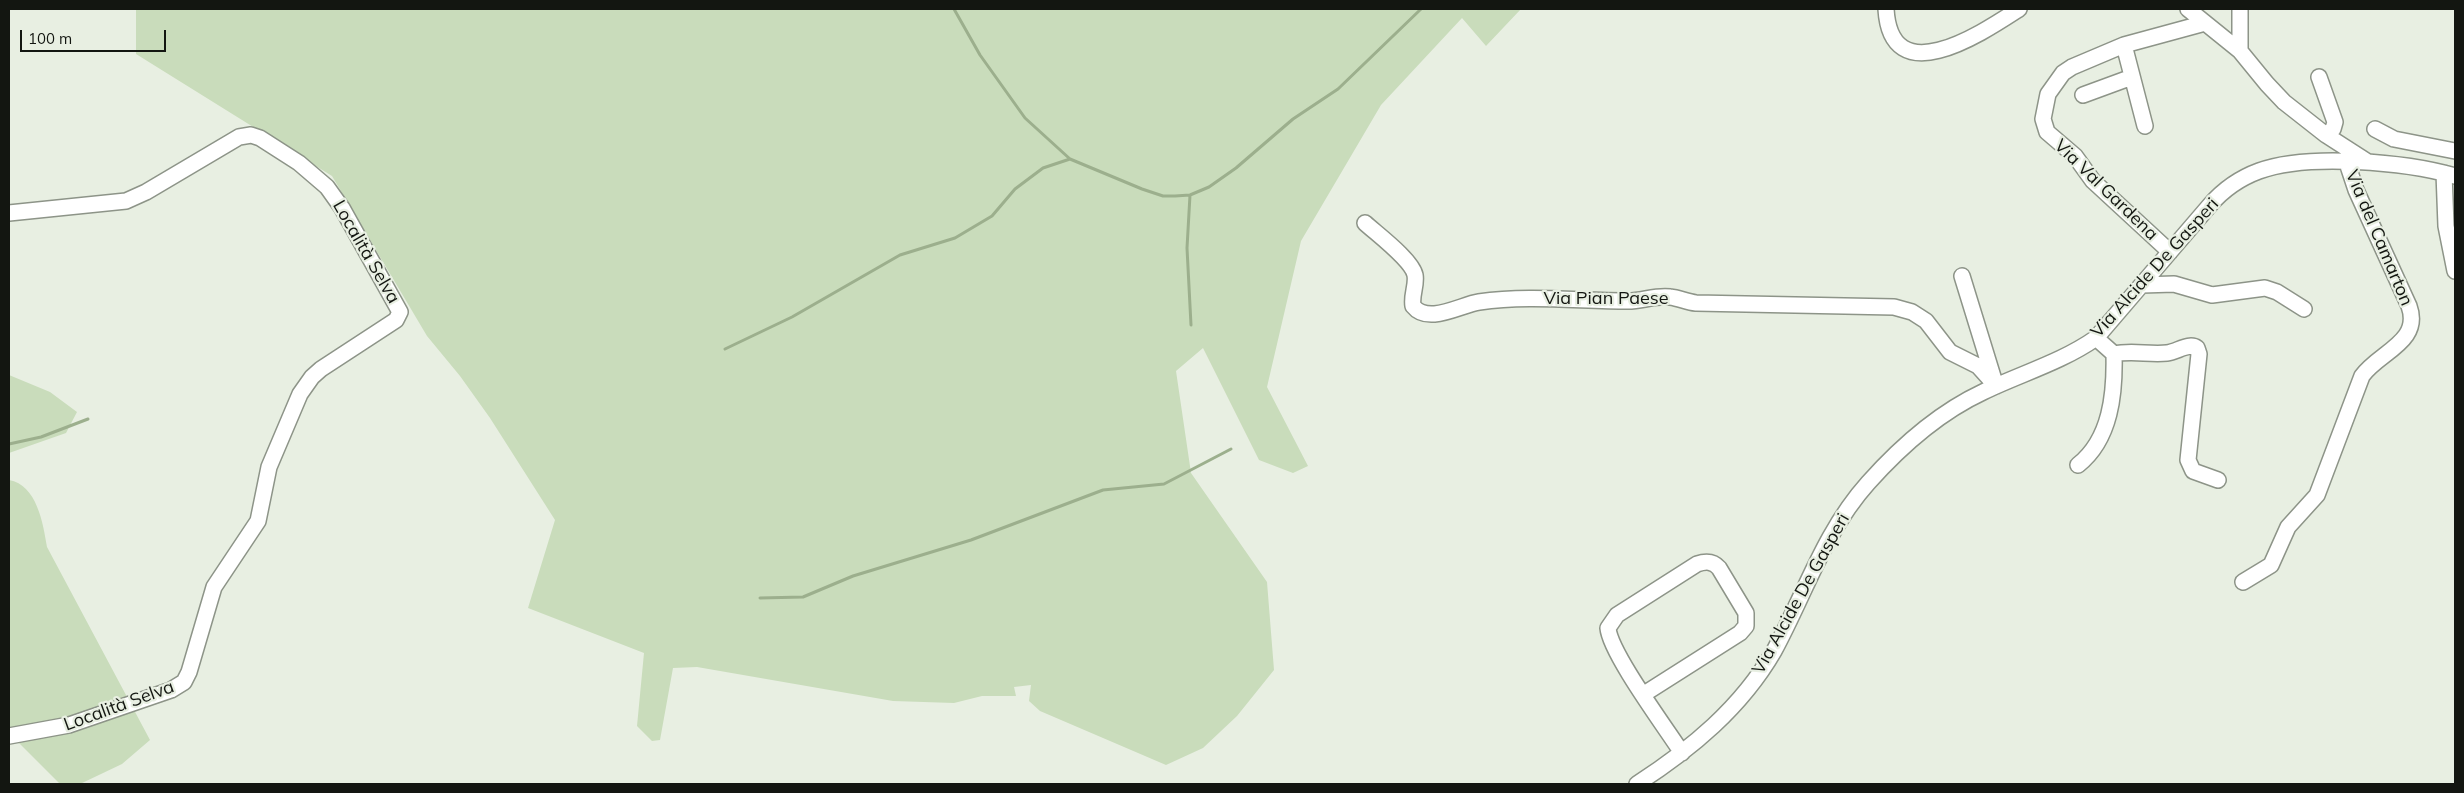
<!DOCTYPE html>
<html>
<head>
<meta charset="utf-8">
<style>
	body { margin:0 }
	#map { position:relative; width:2464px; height:793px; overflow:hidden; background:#e8efe2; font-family:Mulish,sans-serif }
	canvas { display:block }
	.frame { position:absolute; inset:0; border:10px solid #131611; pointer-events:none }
	.scale { position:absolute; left:20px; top:30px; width:146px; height:22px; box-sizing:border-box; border:2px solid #131611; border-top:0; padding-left:6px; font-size:15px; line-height:18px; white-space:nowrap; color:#131611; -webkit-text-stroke:4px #e8efe2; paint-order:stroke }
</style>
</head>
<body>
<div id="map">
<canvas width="2464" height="793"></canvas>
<div class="frame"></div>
<div class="scale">100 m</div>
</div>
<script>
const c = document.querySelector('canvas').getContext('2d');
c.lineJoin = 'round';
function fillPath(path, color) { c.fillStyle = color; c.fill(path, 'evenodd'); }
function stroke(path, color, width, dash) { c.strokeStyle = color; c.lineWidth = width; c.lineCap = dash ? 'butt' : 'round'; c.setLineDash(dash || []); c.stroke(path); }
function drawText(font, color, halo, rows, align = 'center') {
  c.font = font + ' Mulish,sans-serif'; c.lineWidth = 4.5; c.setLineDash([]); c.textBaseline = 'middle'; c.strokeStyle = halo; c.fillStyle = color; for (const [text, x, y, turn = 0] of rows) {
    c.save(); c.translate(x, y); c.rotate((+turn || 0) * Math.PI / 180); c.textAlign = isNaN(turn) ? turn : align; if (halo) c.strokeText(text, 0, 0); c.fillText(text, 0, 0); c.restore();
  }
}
fillPath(new Path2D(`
	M136,9H1521L1486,46L1462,18L1381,105L1301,241L1267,387L1308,466L1293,473L1259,460L1203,348L1176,371L1191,473L1267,582L1274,670L1237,716L1203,748L1166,765L1040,711L1029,701L1031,685L1014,687L1016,696H982L954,703L893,701L697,667L673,668L660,740L652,741L637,726L644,653L528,608L555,520L490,418L460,376L427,336L332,176L136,54Z
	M9,375L50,392L77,412L66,433L9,453Z
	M9,480C37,485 43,523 47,547L150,740L122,764L80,784H60L9,733Z`), '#c9dcbb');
stroke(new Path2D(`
	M954,9L980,55L1025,118L1070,159L1142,189L1163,196H1175L1190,195L1209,187L1236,168L1293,119L1338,89L1421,9
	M1190,195L1187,248L1191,325
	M725,349L792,317L900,255L955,238L992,216L1015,189L1043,168L1070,159
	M9,444L41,437L88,419
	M760,598L803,597L853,576L971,540L1103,490L1164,484L1231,449`), '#9caf8d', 3);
const minor = new Path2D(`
	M1886,9C1891,94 1982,33 2019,9
	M2188,9L2240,51L2267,84L2284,102L2326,135L2368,162
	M2124,45L2145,126
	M2240,51V9
	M2319,77L2335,122L2333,129L2326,135
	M2083,95L2132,77
	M2375,129L2394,139L2455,151
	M2444,173L2446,226L2455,271
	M9,213L126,201L146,192L239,137L251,135L260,138L299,163L327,187L342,208L400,312L396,320L321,369L312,377L300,394L269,467L258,521L214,587L189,672L184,682L171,690L69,725L9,736
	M1365,223C1377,234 1412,260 1415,275C1417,285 1411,295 1413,306C1428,325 1460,305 1479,302C1528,295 1578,301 1628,301C1642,301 1656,295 1670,297C1679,298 1687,302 1696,303L1894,307L1912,312L1926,321L1950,352L1978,366L1996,386
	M2170,252L2093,181L2075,156L2047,132L2043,119L2048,94L2063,73L2072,67L2124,45L2205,23
	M1962,276L1994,380
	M2142,285L2174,284L2212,295L2265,288L2277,292L2304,309
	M2114,354C2132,350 2149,355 2167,353C2177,352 2189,342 2197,348L2199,354L2188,460L2193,471L2218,480
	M2078,465C2111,439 2115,393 2114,354L2096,338
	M2243,582L2271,565L2288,527L2317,495L2362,376C2379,352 2422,342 2409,306L2356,190L2347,163
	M1644,694L1740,633L1746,626V613L1719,568C1713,561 1706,561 1697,564L1617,615L1608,628C1610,653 1666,728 1682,753
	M1637,784C1691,749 1741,708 1774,651C1805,594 1824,532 1868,483C1901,446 1938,413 1983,392C2020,374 2062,362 2096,338L2210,205C2223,190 2240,178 2259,171C2307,153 2406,162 2455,176`);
stroke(minor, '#8d9488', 18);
stroke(minor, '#fff', 15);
drawText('18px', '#131611', '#e8efe2', [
	["Via Val Gardena",2106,190,44],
	["Via del Camarton",2379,238,67],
	["Località Selva",366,252,60],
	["Via Alcide De Gasperi",2155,268,-48],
	["Via Pian Paese",1606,299],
	["Via Alcide De Gasperi",1801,594,-61],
	["Località Selva",119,706,-20]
]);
</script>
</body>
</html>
